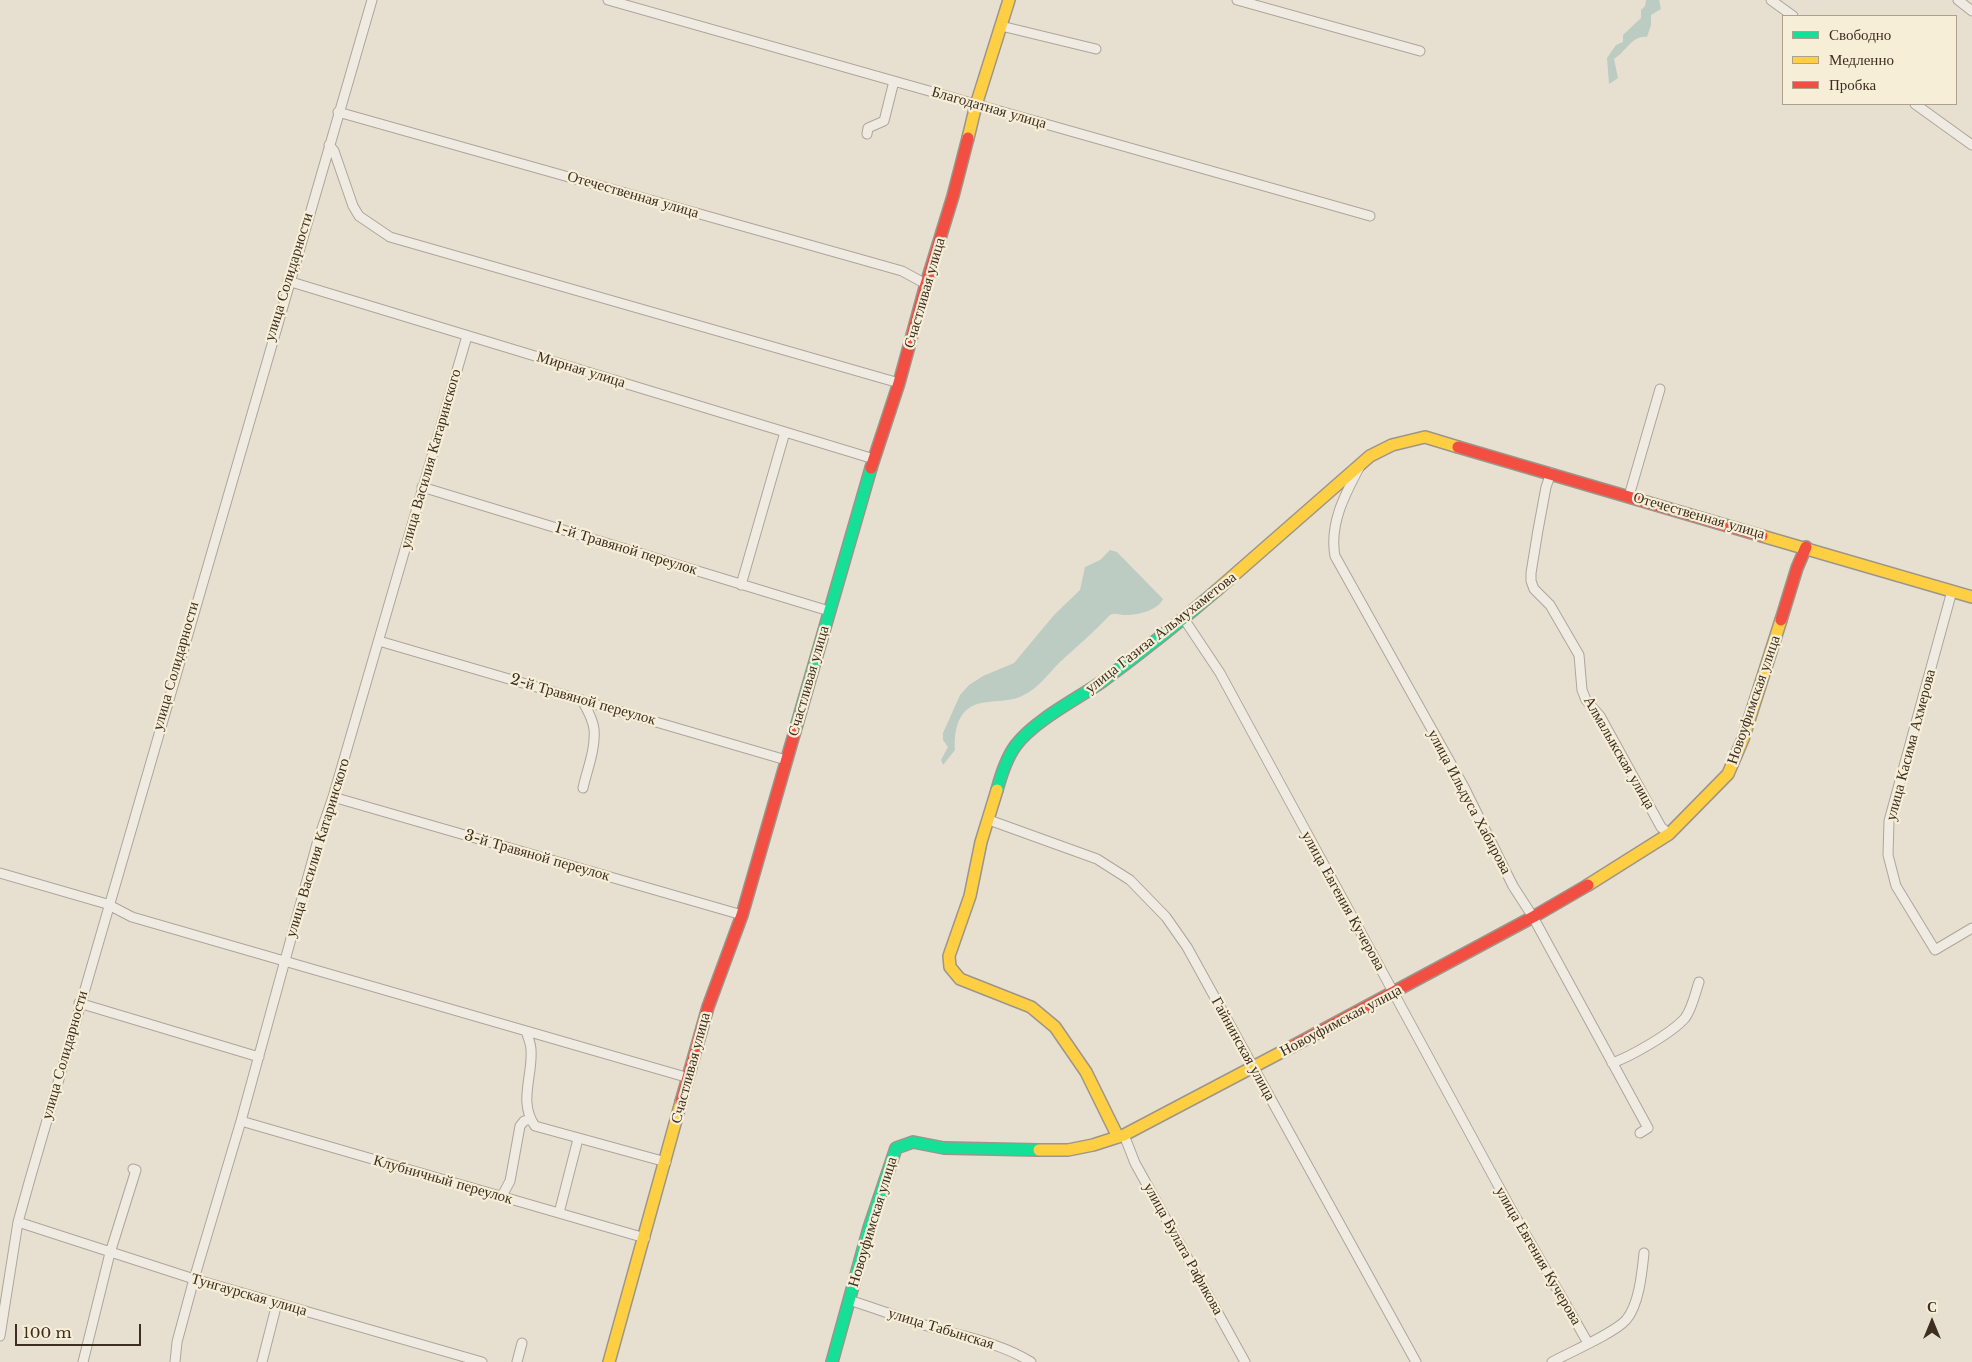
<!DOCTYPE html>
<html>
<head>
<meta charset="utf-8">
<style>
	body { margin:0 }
	#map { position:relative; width:1972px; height:1362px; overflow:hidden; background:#e7e0d1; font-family:"Libre Baskerville",serif }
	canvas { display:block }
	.legend { position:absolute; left:1782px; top:15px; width:175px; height:90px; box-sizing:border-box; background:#f7eed8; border:1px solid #ada18e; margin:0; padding:6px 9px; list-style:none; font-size:15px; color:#3d2e20 }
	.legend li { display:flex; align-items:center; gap:10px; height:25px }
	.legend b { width:25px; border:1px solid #ada18e }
	.north { position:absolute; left:1907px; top:1297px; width:50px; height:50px; -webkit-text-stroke:4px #f7eed8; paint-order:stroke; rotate:0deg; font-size:14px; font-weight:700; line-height:20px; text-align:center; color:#3d2e20 }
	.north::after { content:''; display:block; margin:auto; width:18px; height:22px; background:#3d2e20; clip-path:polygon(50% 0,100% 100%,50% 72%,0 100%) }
	.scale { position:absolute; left:15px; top:1324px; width:126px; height:22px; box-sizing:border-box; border:2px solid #3d2e20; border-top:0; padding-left:6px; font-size:15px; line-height:18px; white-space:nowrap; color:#3d2e20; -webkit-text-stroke:4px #f7eed8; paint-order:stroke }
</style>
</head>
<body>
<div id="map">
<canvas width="1972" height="1362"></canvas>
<ul class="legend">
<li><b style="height:6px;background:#16e098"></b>Свободно</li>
<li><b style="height:6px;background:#ffcf43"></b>Медленно</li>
<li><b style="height:6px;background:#f24e42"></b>Пробка</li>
</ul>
<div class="north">С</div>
<div class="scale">100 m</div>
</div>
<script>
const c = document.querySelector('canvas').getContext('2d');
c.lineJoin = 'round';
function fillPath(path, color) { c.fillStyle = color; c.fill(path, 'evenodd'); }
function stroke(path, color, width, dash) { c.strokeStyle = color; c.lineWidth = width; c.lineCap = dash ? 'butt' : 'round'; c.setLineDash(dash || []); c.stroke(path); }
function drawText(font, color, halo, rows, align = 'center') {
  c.font = font + ' "Libre Baskerville",serif'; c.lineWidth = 4.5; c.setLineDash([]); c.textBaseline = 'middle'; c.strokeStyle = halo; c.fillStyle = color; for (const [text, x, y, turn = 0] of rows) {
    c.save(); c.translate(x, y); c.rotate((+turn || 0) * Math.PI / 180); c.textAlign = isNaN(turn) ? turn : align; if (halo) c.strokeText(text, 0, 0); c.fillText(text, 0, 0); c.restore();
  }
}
fillPath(new Path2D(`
	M1646,0H1659L1661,9L1651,15V25L1647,37C1632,35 1626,52 1614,59L1618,78L1609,84L1607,58L1616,45L1623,42V35L1641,18V10L1645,6Z
	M1110,550L1117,552L1163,599C1157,611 1138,615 1126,615C1119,615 1116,612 1110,615C1094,632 1076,647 1059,663C1046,676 1040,687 1022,696C1006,704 984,698 969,708C956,717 954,736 955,750L943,765L941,760L948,747L943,740V733L960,695L969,685L983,676L1014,663L1054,615L1080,590L1085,567L1100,560Z`), '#bcccc2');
const street = new Path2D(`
	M608,0L1370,216
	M1237,0L1420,51
	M1771,0L1793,16
	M1958,0L1972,11
	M1001,26L1096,49
	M1915,104L1972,145
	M338,112L902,271L926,284
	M867,134L868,128L884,121L894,81
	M329,145L334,151L353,206L359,216L390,237L899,383
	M288,281L874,459
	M1360,466C1345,494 1329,524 1335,556L1464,787L1513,886L1533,917L1648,1128L1640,1133
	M1551,473L1546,487L1538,530L1531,573V581L1534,589L1550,605L1579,655L1582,690L1586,700L1600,716L1661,827L1669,834
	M422,487L829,611
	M1629,496L1660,389
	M741,585L785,432
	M1952,591L1889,821L1888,855L1896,886L1935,950L1972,928
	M1184,619L1220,673L1511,1209L1588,1343
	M379,641L786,760
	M582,700C587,709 593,719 594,729C596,748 587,770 583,788
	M333,797L742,915
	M989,820L1097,859L1130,880L1166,917L1187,947L1416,1362
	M0,873L107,904L132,917L689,1078
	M79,1003L259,1057
	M526,1031C528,1037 531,1044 531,1050C533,1076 518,1102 535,1126L666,1162
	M1612,1063C1630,1057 1672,1033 1685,1018C1692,1009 1695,994 1699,982
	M241,1121L645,1238
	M1124,1135L1135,1163L1245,1362
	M498,1196L503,1194L510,1181L520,1126L524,1121L531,1119
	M559,1213L578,1139
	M18,1222L194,1279L482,1362
	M849,1300C880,1310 910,1321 941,1330C971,1338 1004,1345 1031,1362
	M0,1336L18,1222L30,1179C141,785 255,392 372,0
	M83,1362L110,1253L136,1170L133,1169
	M175,1362L177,1342L194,1279L241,1121L318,840L333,797L467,336
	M262,1362L277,1303
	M517,1362L522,1343
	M1552,1362C1570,1352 1613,1334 1626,1320C1639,1305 1642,1273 1644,1253`);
const fast = new Path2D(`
	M795,731L871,468
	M997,790C1001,775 1007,757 1016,745C1035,720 1077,699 1103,681C1142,652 1180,622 1217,590
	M832,1362L869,1228L896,1148L913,1142L944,1148L1039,1150`);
const slow = new Path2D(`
	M968,138L976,105L1009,0
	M1762,536L1972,597
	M1217,590L1370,456L1392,445L1425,437L1458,447
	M997,790L981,842L970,896L949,956L950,967L960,979L1031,1007L1055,1027L1086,1072L1118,1137
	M1588,885L1669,834L1728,774L1743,739L1781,620
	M1039,1150H1068L1093,1145L1124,1135L1291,1047
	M609,1362L681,1102`);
const jam = new Path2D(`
	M1458,447L1762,536
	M871,468L899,383L926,284L953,196L968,138
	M1781,620L1797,568L1806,547
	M1291,1047L1533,917L1588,885
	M681,1102L708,1007L742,915L795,731`);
stroke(street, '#ada599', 11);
stroke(fast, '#9c958a', 14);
stroke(slow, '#9c958a', 14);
stroke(jam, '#9c958a', 14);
stroke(street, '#efebe3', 9);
stroke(fast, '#16e098', 11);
stroke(slow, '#ffcf43', 11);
stroke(jam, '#f24e42', 11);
drawText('15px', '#3d2e20', '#f7eed8', [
	["Благодатная улица",989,108,16],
	["Отечественная улица",633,195,16],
	["улица Солидарности",289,277,-73],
	["Счастливая улица",925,293,-74],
	["Мирная улица",581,370,17],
	["улица Василия Катаринского",431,459,-74],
	["Отечественная улица",1699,516,16],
	["1-й Травяной переулок",626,549,17],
	["улица Газиза Альмухаметова",1161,633,-38],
	["улица Солидарности",176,666,-74],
	["Счастливая улица",809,681,-74],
	["2-й Травяной переулок",583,700,16],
	["Новоуфимская улица",1754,700,-71],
	["улица Касима Ахмерова",1911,745,-75],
	["Алмалыкская улица",1619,753,60],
	["улица Ильдуса Хабирова",1469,802,62],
	["улица Василия Катаринского",318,848,-73],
	["3-й Травяной переулок",537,856,16],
	["улица Евгения Кучерова",1343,901,61],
	["Новоуфимская улица",1341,1021,-28],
	["Гайнинская улица",1243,1049,61],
	["улица Солидарности",65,1055,-74],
	["Счастливая улица",691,1068,-75],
	["Клубничный переулок",443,1180,16],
	["Новоуфимская улица",873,1222,-73],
	["улица Булата Рафикова",1183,1249,61],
	["улица Евгения Кучерова",1538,1256,60],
	["Тунгаурская улица",249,1295,16],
	["улица Табынская",941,1329,17]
]);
</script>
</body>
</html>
